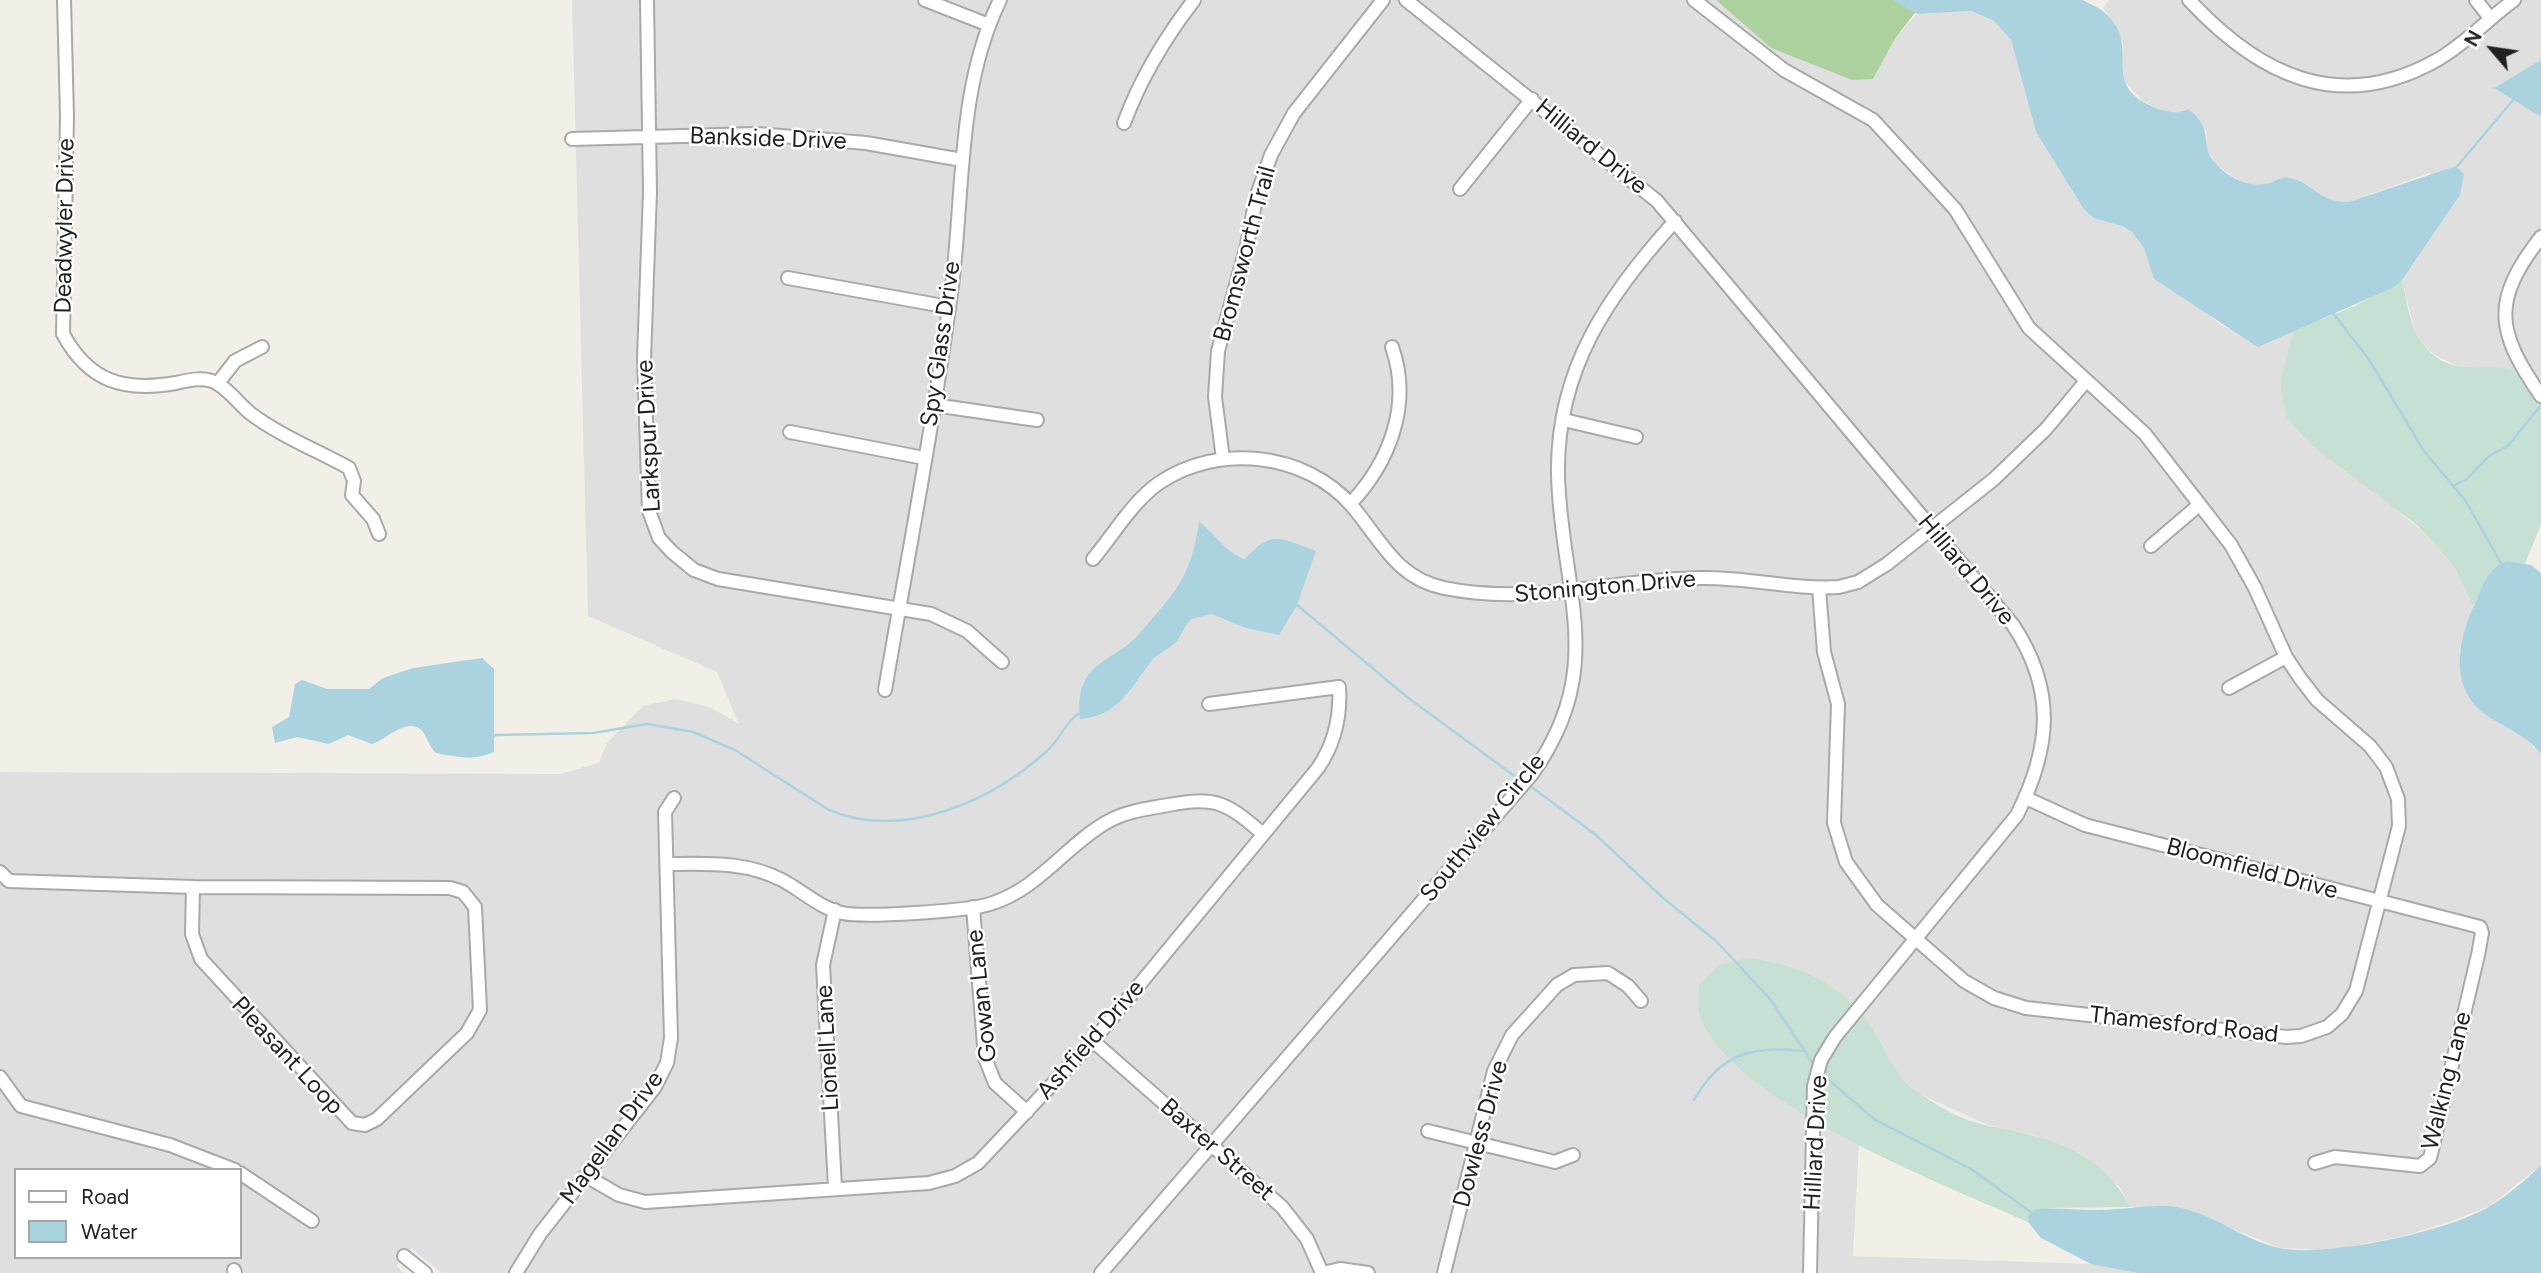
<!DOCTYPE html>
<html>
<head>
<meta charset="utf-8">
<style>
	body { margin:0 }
	#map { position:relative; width:2541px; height:1273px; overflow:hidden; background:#f2efe9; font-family:Figtree,sans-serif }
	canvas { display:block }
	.legend { position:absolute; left:14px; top:1168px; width:228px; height:91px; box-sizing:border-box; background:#fff; border:2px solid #a7a7a7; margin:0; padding:9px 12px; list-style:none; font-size:21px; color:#222 }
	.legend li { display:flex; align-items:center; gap:14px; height:35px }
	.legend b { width:35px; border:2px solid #a7a7a7 }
	.north { position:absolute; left:2457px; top:14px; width:70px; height:70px; -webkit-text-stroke:5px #fff; paint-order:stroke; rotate:299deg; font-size:19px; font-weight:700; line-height:28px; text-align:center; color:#222 }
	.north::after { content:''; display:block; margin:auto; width:24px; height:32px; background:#222; clip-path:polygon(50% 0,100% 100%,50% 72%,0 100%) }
</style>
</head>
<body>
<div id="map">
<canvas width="2541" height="1273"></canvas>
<ul class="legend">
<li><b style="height:9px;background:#fff"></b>Road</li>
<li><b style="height:19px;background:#aad3df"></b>Water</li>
</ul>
<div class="north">N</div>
</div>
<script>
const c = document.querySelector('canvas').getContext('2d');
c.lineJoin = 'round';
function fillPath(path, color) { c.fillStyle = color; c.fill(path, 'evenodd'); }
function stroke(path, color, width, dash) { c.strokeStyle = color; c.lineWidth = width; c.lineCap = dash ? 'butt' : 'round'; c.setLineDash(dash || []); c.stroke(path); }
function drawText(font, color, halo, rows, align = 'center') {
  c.font = font + ' Figtree,sans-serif'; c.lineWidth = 5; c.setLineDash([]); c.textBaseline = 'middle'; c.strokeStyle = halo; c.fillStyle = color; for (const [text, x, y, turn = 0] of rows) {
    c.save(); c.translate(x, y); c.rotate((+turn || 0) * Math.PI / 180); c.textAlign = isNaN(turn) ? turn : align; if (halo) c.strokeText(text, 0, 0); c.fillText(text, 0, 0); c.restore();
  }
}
fillPath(new Path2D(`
	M572,0H1716L1771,48L1809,62L1873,79L1896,37L1917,14L1971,11L1994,21L2011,40L2036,132L2083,208L2093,218L2122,226L2132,232L2144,248L2154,279L2192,300L2221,325L2240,334L2294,330L2372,489L2423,532L2454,566L2473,606L2459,652L2501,724L2521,734L2541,754V1165L2490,1206L2449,1222L2404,1236L2344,1248L2319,1250L2280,1248L2180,1208L2131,1207L2119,1186L2036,1136L1988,1125L1863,1068L1853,1256L2091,1264L2137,1273H442L411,1248L396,1266L404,1273H0V772L560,774L599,763L607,743L643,706L675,699L710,707L739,724L717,672L588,616ZM16,1170H240V1257H16Z
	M2109,0H2541V395L2516,369H2463L2435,355L2422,344L2415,331L2402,280L2460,195L2429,173L2349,202L2334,203L2293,179L2283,178L2262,185H2248L2238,180L2214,163L2207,150L2206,131L2188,109L2174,114L2156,108L2143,101L2125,82L2121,71L2123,44L2115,25L2103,8Z`), '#e0dfdf');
fillPath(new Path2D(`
	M1716,0H1925L1896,37L1873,79L1852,80L1771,48Z`), '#add19e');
fillPath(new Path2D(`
	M2402,280C2407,299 2409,326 2422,343C2452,385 2498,356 2529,375C2534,378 2538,387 2541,393V524L2525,564L2508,561L2491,572L2473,606L2454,566L2418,526L2310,444L2287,417L2281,388L2282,375L2294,330L2355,306Z
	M1748,958C1803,964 1851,989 1878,1038C1888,1055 1897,1078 1914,1090C1929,1100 1948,1112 1965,1119C1979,1125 1996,1127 2011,1130C2066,1143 2102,1157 2131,1207L2049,1208L2028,1219V1222C1949,1187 1722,1099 1699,1012C1697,1004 1699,993 1699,985L1719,965Z`), '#c6e0d4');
fillPath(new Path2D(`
	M1893,0H2082C2097,7 2107,11 2116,26C2134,56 2103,87 2156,108C2168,112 2177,115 2188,109C2217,131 2197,144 2216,164C2229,178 2250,189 2269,183C2276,181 2282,176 2290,178C2313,183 2320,203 2349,202L2456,166L2464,174L2460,195L2402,280L2392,288L2258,347L2154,279L2144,248L2132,232L2122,226L2093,218L2083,208L2036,132L2011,40L1994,21L1971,11L1917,14Z
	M2541,60V115L2540,116L2494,88Z
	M1199,522C1216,534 1224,552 1245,559C1273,528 1280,539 1316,551L1297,605L1279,635L1246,628L1212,614L1191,619C1184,626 1182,635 1176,642C1168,650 1156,654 1150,663C1129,690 1118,716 1080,719C1074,660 1113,664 1140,633C1175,592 1191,578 1199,522Z
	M2508,561L2531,565L2541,573V754C2526,734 2504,728 2485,714C2447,686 2459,636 2476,601C2483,585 2490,565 2508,561Z
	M482,658L494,669V752C475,761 456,757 436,753C428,746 427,734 420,729C406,718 385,740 372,744L348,735L329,744L297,737L275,743L272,727L289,717L295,684L302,680L327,689H369L383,678L413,668Z
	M2541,1165V1273H2137L2091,1264L2041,1238L2028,1222L2029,1215L2037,1209C2063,1207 2090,1212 2117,1209C2138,1208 2159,1203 2181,1208C2215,1215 2244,1240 2279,1248C2326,1258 2451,1231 2492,1205C2508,1195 2527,1179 2541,1165Z`), '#aad3df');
stroke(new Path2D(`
	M2455,169L2514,99
	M2333,313L2368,358L2424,451L2465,500L2502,565
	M2455,485L2467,479L2489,456L2508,446L2541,405
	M1294,607L1297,605L1407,697L1520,780
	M493,738L495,735L593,733L647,724L693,732L735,750L829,810C903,841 995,801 1050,748C1060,738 1069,717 1081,713
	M1529,785L1596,835L1662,897L1717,942L1770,999L1814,1065
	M1823,1075L1874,1119L1971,1169L2032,1213
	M1694,1100C1720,1054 1752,1045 1803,1051`), '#aad3df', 2.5);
const minor = new Path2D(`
	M64,0L67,116L63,334C89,382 124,392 176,383C189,380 206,376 218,384C230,391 239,404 250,413C277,434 318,451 349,468L354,481L352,495L373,519L379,534
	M647,0L650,192L644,358L649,511L659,538L672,552L694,570L718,579L931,614L967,631L1002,662
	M925,0L989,25
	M1406,0L1657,201L2013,625C2056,690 2051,747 2017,815L1835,1037L1821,1060L1814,1086L1810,1273
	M1694,0L1784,70L1873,120L1955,209L2029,328L2145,434L2231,545L2255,588L2286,657L2300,678L2317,700L2370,746L2386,767L2398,799L2399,826L2356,991L2342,1014L2327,1027L2301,1036L2286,1037L2026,1008L1994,998L1964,981L1877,905L1846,862L1834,823L1838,704L1824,652L1819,588
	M2189,0C2259,75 2339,115 2437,60C2465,44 2488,19 2514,0
	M2476,0L2490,18
	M1124,123C1141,77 1164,39 1194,0
	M572,139L757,134L866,143L962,160
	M1460,189L1532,99
	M2541,237C2491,301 2496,331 2541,396
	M788,278L949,307
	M218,383L235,361L262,347
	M934,405L1037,420
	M1564,420L1636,437
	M790,432L924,458
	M1223,459L1215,397L1218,351L1247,245L1256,198L1271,155L1294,113L1383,0
	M1350,504C1390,462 1412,404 1392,347
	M2151,546L2199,505
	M1093,559C1114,534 1132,502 1159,483C1218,443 1305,452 1352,506C1381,540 1396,578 1444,588C1531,606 1615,579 1702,578C1747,577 1793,590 1839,587L1858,582L1887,564L1994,479L2046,429L2086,381
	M2229,688L2286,657
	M885,690C908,556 934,421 952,286C964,191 957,88 1000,0
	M2026,798L2085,825L2480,927L2482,933L2478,955L2430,1158L2420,1166L2335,1157L2315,1163
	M667,864C707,864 745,861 782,880C801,890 820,908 842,913C864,918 968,911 990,904C1039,889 1065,846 1107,822C1126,811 1147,809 1168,805C1217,796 1227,803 1263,834
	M0,872L9,881L193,887
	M193,887L450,888L463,892L475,907L480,1010L467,1033L377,1119L365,1125L352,1123L201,959L192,934Z
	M973,907L985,1058L995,1083L1027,1112
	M835,910L823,965L835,1187
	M1093,1041L1282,1207L1307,1239L1322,1273
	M0,1077L21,1106L170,1145L235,1170
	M1428,1131L1555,1162L1573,1155
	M240,1173L312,1221
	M586,1176L619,1195L645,1202L929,1183L955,1176L978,1163L1093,1041L1318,768C1335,743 1341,717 1339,687L1209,704
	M404,1256L425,1273
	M234,1270L235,1273
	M516,1273L540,1234L655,1087L667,1063L671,1038L665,812L674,798
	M1101,1273L1532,774C1609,667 1561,591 1558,475C1556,370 1608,295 1675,221
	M1323,1273L1340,1269L1368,1273
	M1444,1273L1494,1071L1512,1035L1557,985L1574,975L1608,973L1628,986L1641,1001`);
stroke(minor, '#a9a9a9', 16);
stroke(minor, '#fff', 12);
drawText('24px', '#222', '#fff', [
	["Bankside Drive",768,139,2],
	["Hilliard Drive",1591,147,39],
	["Deadwyler Drive",65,226,-89],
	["Bromsworth Trail",1245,254,-75],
	["Spy Glass Drive",941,344,-82],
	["Larkspur Drive",649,436,-93],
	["Hilliard Drive",1966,570,50],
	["Stonington Drive",1605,587,-5],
	["Southview Circle",1483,828,-51],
	["Bloomfield Drive",2252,869,15],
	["Gowan Lane",982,996,-96],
	["Thamesford Road",2184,1025,6],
	["Ashfield Drive",1091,1040,-49],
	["Lionell Lane",828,1048,-93],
	["Pleasant Loop",287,1056,47],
	["Walking Lane",2447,1081,-76],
	["Dowless Drive",1481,1134,-75],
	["Magellan Drive",612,1138,-54],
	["Hilliard Drive",1816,1143,-87],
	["Baxter Street",1217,1150,41]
]);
</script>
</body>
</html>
